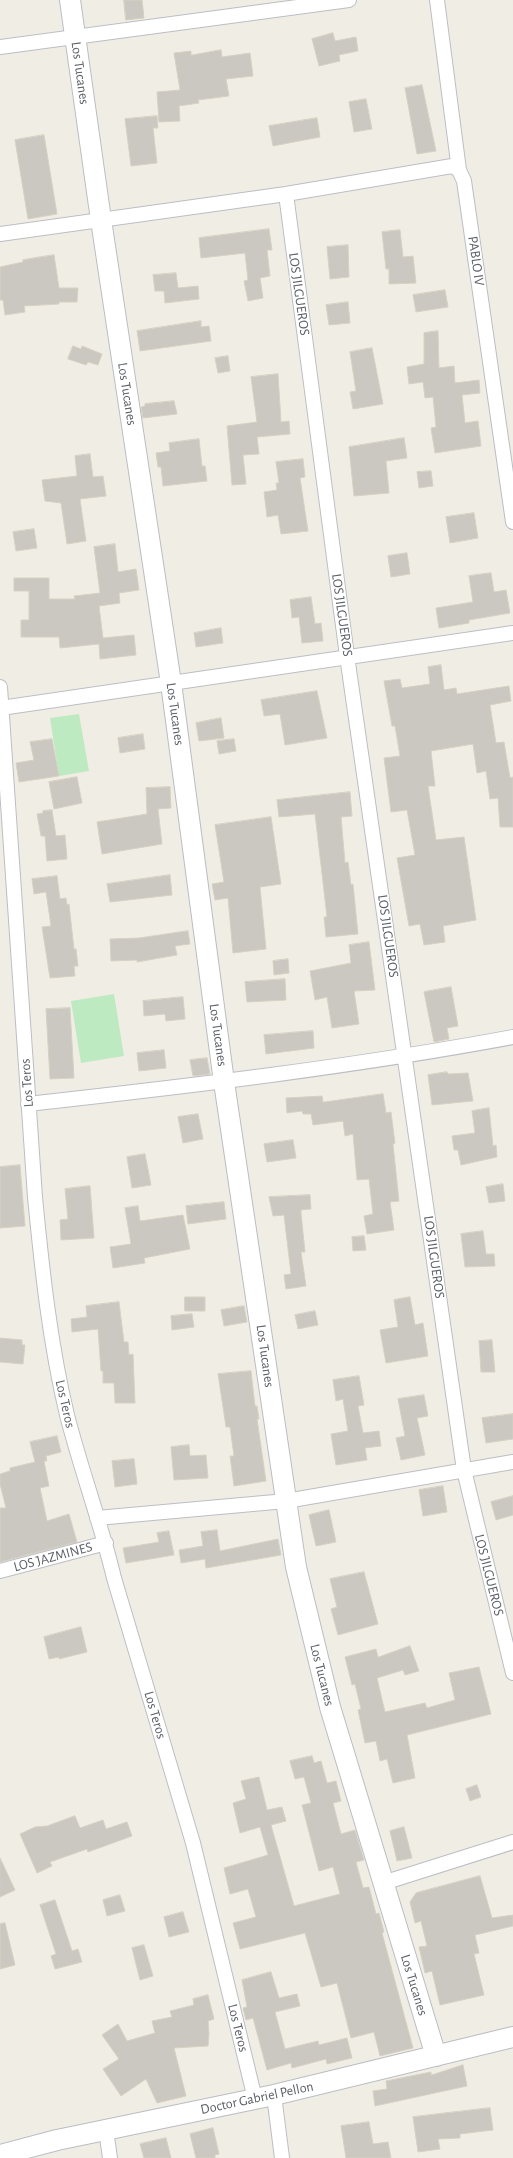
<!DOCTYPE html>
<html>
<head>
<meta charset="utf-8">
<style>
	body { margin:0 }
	canvas { display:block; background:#f0eee4 }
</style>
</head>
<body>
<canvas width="513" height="2158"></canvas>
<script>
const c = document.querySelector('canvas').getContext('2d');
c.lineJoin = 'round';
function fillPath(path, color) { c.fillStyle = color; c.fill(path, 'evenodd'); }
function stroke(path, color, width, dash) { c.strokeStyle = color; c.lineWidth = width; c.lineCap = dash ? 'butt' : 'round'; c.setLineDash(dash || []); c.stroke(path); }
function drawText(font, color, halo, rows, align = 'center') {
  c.font = font + ' "Alegreya Sans",sans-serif'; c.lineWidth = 3; c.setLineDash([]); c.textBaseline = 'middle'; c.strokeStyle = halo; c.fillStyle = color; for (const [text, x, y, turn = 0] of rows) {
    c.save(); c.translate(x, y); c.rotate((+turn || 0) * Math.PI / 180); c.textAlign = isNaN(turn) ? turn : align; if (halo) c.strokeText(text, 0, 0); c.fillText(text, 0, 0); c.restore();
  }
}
fillPath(new Path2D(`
	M79,714L89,771L59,776L50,718Z
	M114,994L124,1056L81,1063L71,1001Z`), '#beeac1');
const building = new Path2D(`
	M124,0H142L144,18L126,20Z
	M333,33L335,41L356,37L358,51L339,55L340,61L319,66L312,39Z
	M221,50L222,57L250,53L253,76L226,79L229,96L198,100L199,103L179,106L180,121L159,122L157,92L180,90L174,53L191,51V55Z
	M422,85L436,151L417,154L405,88Z
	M366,99L372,129L354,132L349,102Z
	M157,116L158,128H153L157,163L131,166L125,119Z
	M317,118L320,137L273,146L269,126Z
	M44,135L57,214L28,219L15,140Z
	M269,229L272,250H267L270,276L260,278L263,298L248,301L244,281L248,280L245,253L201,258L199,238Z
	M400,230L403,257L413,256L416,283L389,284V269H386L382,232Z
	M348,245L349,277L330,279L327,247Z
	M54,255L59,288H78L77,302H59V304L24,306L25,312L5,315L3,300H0V267L23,262V260Z
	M176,273L178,288L198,286L199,299L165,303L164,291H155L153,275Z
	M445,290L448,307L416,312L413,295Z
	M348,302L350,323L329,325L326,305Z
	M201,321V327L209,326L211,341L140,351L137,331Z
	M438,331L439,368L454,366L455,383L479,380L480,393L462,395L465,423L478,421L481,446L435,453L431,428L436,427L433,397L425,398L423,382L409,384L407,367L424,364V333Z
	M73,346L81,349L82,346L102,354L98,365L88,362L86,365L68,359Z
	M372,348L383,404L353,409L350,392L356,391L350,352Z
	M228,356L230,371L218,373L215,358Z
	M278,374L281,422L289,421L290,434L257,437L259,454L243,455L246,484L232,485L227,426L257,422L251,377Z
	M174,401L177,414L143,418L141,407L145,406V404Z
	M404,438L407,458L386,461L389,493L354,496L349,447Z
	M199,439L202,466H205L207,481L163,486L161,467H158L156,453L170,451L169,443Z
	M90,454L93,477L103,476L106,496L80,499L86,541L67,544L61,503L45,501L42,480L77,476L75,456Z
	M303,459L305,477L300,478L308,531L281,534L278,515L267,517L264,492L277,490L276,483H279L276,462Z
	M431,471L433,486L419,488L417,472Z
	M474,513L478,538L450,543L446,517Z
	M34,529L37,548L16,551L13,532Z
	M115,544L118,572L136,569L139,590L119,593L120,603L99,606L103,638L134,635L136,655L100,659L99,644L60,648L59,637H21V620H29V591H14V578H49V599H75L74,596L100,593L94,547Z
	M407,553L410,574L391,577L388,556Z
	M491,573L494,592L506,590L510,613L469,620V623L439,628L436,608L473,602L469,576Z
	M311,597L315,624L321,623L323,641L302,643L299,617L292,618L290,600Z
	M221,628L223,643L196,647L194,633Z
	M441,665L444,690L456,688L457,694L509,686L511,701L490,705L496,743L504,742L510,778L513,777V827H500L498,798L490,799L486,771L477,773L473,744L431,751L435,786H428L436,840L464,837L476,920L443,926L445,942L424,945L420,924L409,926L397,858L415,855L407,810L391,812L384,758L400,756L395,726H392L384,681L400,679L402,688L430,684L428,667Z
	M317,691L327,738L285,745L280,714L264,716L261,700Z
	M221,718L224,738L199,741L196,723Z
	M143,734L145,749L120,753L118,738Z
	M52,739L59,776L19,782L16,763L34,760L30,742Z
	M234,739L236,751L219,754L217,741Z
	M77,777L82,803L54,809L49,782Z
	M170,787L171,808L158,809L162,844L102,854L97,822L147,814L146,788Z
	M350,792L352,816L341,817L345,863L348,862L351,885L353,884L358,934L326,937L324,917H327L315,814L279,817L277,800Z
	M52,810L56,836L65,835L67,859L47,861L45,836H41L37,814L43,813V811Z
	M271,817L281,884L260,887L266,949L233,953L228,898L215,900L212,884L224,882L215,825Z
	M170,875L172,895L110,902L107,884Z
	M57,876L60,899L66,898L67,905L69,904L74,949H76L78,966H74L75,976L50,978L42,927L51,926L46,892L34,894L32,879Z
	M188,931L190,944L175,946L177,955L137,962V960L111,961L110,939L139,938Z
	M369,942L375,990L354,991L359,1024L332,1028L327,997L315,1000L310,971L351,963L349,945Z
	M288,959L289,973L274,975L273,961Z
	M285,979L286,1000L247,1002L245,982Z
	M451,987L458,1026L447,1028L449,1039L434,1042L424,992Z
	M183,997L185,1019L166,1021L165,1014L144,1016L143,1001Z
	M70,1008L74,1078L50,1079L46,1009Z
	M313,1031L314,1048L266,1054L264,1035Z
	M164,1050L166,1068L139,1071L137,1053Z
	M207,1058L210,1074L193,1076L190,1060Z
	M447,1072L448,1074L468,1073L473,1101L432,1105L428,1075Z
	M383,1094L386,1113L391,1112L395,1143L393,1144L399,1201L390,1202L394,1230L367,1234L364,1216L373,1214L369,1179L357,1180L353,1134L345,1136L343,1121L313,1125L311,1114H303L302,1111L287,1113L286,1098L322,1096L323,1102Z
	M489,1108L493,1146L496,1145L497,1157L461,1165L458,1150H454L452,1136L475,1133L472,1111Z
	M198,1114L203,1139L183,1143L178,1117Z
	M293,1140L296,1158L267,1162L264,1144Z
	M145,1154L151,1185L132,1188L127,1157Z
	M20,1165L25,1226L0,1228V1167Z
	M503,1184L505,1201L489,1203L486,1187Z
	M90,1186L94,1238L61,1240L60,1220L68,1219L65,1189Z
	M310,1195L311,1209L301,1210V1213L305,1252H301L306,1286L286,1289L284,1275L291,1274L284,1215L273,1216L269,1197Z
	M224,1202L226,1219L188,1224L186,1206Z
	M138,1206L140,1221L183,1215L190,1249L144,1258L145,1263L113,1268L110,1247L131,1244L125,1208Z
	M483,1231L486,1254H494L495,1266L465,1267L461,1234Z
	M364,1236L366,1250L353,1251L352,1237Z
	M185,1297H205V1311H185Z
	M410,1297L415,1325L423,1323L428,1356L386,1363L380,1330L398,1327L394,1300Z
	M119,1302L124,1342H128L129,1355L133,1354L135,1403H115L114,1383H103V1371H101L98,1329L72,1332L71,1319L87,1317L86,1306Z
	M244,1306L247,1322L224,1326L221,1310Z
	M315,1311L318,1325L298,1329L295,1315Z
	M192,1314L194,1327L172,1330L171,1316Z
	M0,1338L22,1340V1345H25L23,1364L0,1362Z
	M492,1340L495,1372H481L479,1341Z
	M251,1371L255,1406H257L259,1419H257L266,1481L234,1486L230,1456H234L230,1427H226L218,1374Z
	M359,1376L364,1405L358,1406L363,1433L379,1431L381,1446L365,1448L367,1460L336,1465L331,1434L348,1431L343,1399L336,1401L333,1380Z
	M424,1395L428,1416L417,1418L425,1455L401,1460L396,1438L405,1436L398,1399Z
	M513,1414V1439L486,1443L482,1418Z
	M57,1436L61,1452L46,1456L47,1461H44L49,1486L40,1488L47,1521L69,1514L77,1542L0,1562V1508H6L0,1484V1474L10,1471V1468L35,1462L30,1442Z
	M189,1445L190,1456L206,1455L208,1478L174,1480L171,1447Z
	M134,1459L137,1484L115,1487L112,1461Z
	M443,1486L447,1512L423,1516L419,1490Z
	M513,1496V1515L496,1520L491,1502Z
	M329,1510L336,1542L316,1546L309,1515Z
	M217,1530L220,1551L278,1539L281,1555L206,1568L205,1559L181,1563L179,1550L203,1546L201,1532Z
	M169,1531L174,1555L126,1563L123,1548L159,1542L157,1533Z
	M364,1572L378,1624L338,1635L331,1609L337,1607L330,1579Z
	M81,1627L87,1652L59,1659V1657L49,1659L44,1637Z
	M410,1646L419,1671L405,1675L403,1670L377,1678L385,1712L425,1703L427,1708L455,1700L449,1673L479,1667L491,1714L407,1735L415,1778L393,1783L387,1759L380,1761L376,1741L365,1743L358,1710L361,1709L355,1684L352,1685L345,1657L376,1649L378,1657Z
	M312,1756L314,1763L321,1761L327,1783L336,1781L341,1801L333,1803L341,1834L355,1830L364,1860L356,1862L363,1888L369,1887L376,1914L379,1913L384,1932L382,1933L413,2048L380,2056L374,2032L351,2038L337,1983L321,1987L305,1933L240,1949L233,1923L256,1917L248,1889L230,1894L224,1868L268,1855L260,1827L240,1833L233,1803L246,1799L241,1781L259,1777L267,1810L282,1807L286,1821L271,1825L294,1906L340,1894L333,1867L319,1871L302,1805L311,1803L304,1777L295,1779L290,1761Z
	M477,1785L481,1797L470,1801L466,1789Z
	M75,1816L80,1828L103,1820L106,1829L127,1822L132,1836L88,1852L87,1849L50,1862L52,1866L37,1873L20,1834L35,1827L47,1826Z
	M404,1827L412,1858L397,1861L390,1831Z
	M0,1858L15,1890L0,1897Z
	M480,1876L492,1918L513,1915V1926L475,1935L479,1953L474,1954L484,1995L440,2005L432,1971L425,1973L419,1947L427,1946L421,1921L415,1923L410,1902L416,1893Z
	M120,1895L125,1911L107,1916L103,1900Z
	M55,1900L72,1951L78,1949L82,1962L55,1969L51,1956L56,1954L40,1905Z
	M183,1912L189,1932L169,1937L164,1917Z
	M5,1923L15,1965L0,1969V1924Z
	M144,1945L153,1976L140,1980L132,1948Z
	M271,1972L279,1998L297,1994L300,2006L275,2012L285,2049L318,2041L319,2045L347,2038L352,2058L327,2064L326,2059L292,2068L291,2063L267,2070L253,2018L246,2020L243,2008L247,2007L242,1980Z
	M208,1995L214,2019L208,2021L209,2034L208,2046L174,2048L186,2096L157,2103L146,2079L121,2096L103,2069L119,2059L102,2035L118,2024L127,2041L155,2033L152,2021L172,2017L170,2011L194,2005L193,1999Z
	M463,2065L467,2086L375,2106L373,2091L387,2089L386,2081L431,2072V2075Z
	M490,2108L493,2130L460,2134V2138L438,2139L440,2149L418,2152L413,2117Z
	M369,2122L373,2144L388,2142L391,2158H346L341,2126Z
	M213,2128L219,2154L215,2155V2158H196L190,2134Z
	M166,2138L171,2158H144L140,2144Z`);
fillPath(building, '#cbc8c1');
stroke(building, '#d6d1c2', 1);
const street = new Path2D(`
	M437,0L459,170L464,181L513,522
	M0,47L349,0
	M286,194L347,656L464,1470L513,1673
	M0,234L286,194L452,166L459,170
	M0,687L35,1197C42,1270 50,1344 67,1415C81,1470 101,1523 114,1578L193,1843L255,2099
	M1,708L513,633
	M28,1104C190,1086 352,1067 513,1037
	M97,1518L286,1501L513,1462
	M0,1571L106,1543
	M383,1883L513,1842
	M274,2095L282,2158
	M106,2130L110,2158`);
const secondary = new Path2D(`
	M70,0L101,220L171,683L224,1082L296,1567L330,1707L436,2056
	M0,2155L57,2140L274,2095L513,2037`);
stroke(street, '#bcbec5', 16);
stroke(secondary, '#babdc4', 22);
stroke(street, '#fff', 14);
stroke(secondary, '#fff', 20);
drawText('14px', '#5c6067', '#fff', [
	["Los Tucanes",80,73,82],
	["PABLO IV",476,261,82],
	["LOS JILGUEROS",299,294,82],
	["Los Tucanes",127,394,81],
	["LOS JILGUEROS",342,615,82],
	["Los Tucanes",175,714,82],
	["LOS JILGUEROS",388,936,82],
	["Los Tucanes",218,1035,82],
	["Los Teros",27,1083,-94],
	["LOS JILGUEROS",434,1257,82],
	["Los Tucanes",265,1356,82],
	["Los Teros",65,1404,77],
	["LOS JAZMINES",53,1557,-15],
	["LOS JILGUEROS",489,1575,76],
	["Los Tucanes",322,1675,76],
	["Los Teros",155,1715,74],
	["Los Tucanes",414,1985,73],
	["Los Teros",238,2028,76],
	["Doctor Gabriel Pellon",257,2098,-12]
]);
</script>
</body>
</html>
